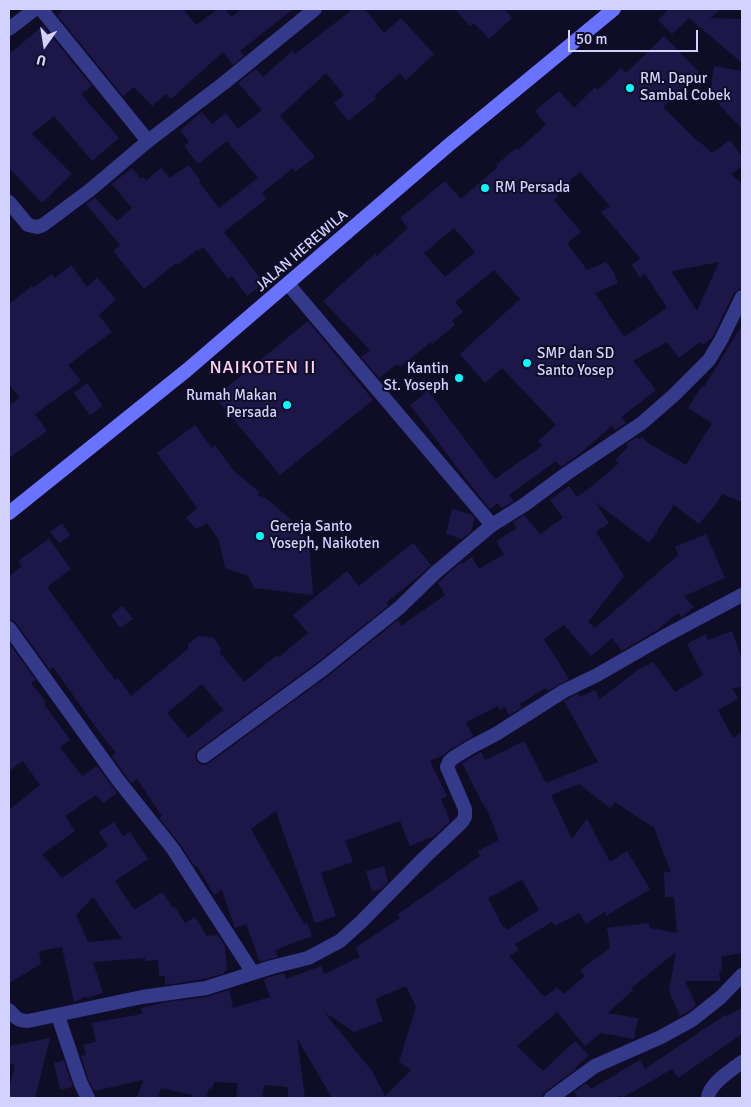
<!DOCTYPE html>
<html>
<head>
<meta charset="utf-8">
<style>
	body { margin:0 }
	#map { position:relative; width:751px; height:1107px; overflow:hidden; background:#0f0d26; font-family:Signika,sans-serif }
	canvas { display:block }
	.frame { position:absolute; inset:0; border:10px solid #d3d2ff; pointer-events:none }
	.north { position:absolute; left:20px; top:20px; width:50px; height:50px; -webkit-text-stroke:4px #0f0d26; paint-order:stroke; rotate:193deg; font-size:14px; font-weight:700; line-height:20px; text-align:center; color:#d3d2ff }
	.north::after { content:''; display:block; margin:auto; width:18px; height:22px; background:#d3d2ff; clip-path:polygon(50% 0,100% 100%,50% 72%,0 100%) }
	.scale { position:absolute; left:568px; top:30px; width:130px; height:22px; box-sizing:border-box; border:2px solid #d3d2ff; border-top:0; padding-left:6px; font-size:15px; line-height:18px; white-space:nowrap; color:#d3d2ff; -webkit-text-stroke:4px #0f0d26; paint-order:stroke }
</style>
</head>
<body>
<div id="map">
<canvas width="751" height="1107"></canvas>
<div class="frame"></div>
<div class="north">U</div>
<div class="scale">50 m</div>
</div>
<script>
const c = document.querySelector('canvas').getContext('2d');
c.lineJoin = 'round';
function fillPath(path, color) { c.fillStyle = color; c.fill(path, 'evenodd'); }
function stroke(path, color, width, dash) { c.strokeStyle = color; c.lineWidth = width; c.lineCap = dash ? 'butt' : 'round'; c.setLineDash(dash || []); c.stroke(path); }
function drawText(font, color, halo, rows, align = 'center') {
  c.font = font + ' Signika,sans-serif'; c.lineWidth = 4; c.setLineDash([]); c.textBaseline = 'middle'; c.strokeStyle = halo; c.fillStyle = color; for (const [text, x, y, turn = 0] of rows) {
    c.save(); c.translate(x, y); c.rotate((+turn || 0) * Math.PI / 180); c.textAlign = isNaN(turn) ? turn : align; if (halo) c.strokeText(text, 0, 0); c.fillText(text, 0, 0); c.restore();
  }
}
fillPath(new Path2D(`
	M64,9H183L196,25L218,9H225L231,17L242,9H293L240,51L244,56L233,65L223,52L171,99L166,94L152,106L134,87L123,96L57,15Z
	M353,9H365L384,33L401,18L434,54L406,80L400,73L374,96L376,99L348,121L334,103L344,95L326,73L280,116L315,157L295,172L293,168L262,193L266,199L224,232L264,283L247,296L232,276L228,279L203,247L198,251L197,250L177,265L176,263L144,289L113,251L120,245L86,204L95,198L117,221L132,208L112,184L132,168L141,179L144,177L146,181L161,168L170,178L189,165L201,181L199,182L219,208L258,178L227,141L198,164L184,146L189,142L180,130L202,112L212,124L226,113L238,129L262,110L238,83L256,69L263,77L292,51L295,54Z
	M455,9H504L512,18L489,39L474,23L470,26Z
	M669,9H721L710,18L742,19V63L689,18L672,34L658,20Z
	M43,26L92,86L81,94L119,138L92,161L54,116L32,134L72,174L42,203L9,168V54Z
	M664,36L699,72L663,107L699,143L700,142L712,153L730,140L742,157V166L731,174L742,184V288L738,290L734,293L712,338L702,345L700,342L679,358L667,342L633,361L656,390L621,417L626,423L615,430L612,426L578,455L561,467L556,461L509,495L514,501L502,508L498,503L490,509L476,492L410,405L428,391L495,479L542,446L538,441L556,425L502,368L485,383L460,354L520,299L494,270L455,302L463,312L452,321L455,325L432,344L431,342L400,367L397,364L379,378L361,357L370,350L323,301L375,254L377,256L408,228L400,218L445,181L461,199L498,167L496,165L516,148L518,150L546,125L535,111L559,91L574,108L595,87L598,90L621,68L626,73ZM580,172L610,206L601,212L640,258L632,265L640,278L645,274L667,308L624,337L595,293L618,283L612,269L606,262L587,270L567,243L581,232L554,200L558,196L556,194L572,180L571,178L572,177L573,178ZM454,228L475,252L445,277L424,253ZM719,262L697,311L671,271Z
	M714,66L742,71V129L710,95Z
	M71,265L87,287L97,278L116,299L99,315L112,332L68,365L81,381L35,414L47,431L9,458V406L20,398L9,384V304L32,286L33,288L52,274L55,278Z
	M308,321L373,400L280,475L215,397Z
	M742,325V502L722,494L716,504L699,524L674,505L657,530L658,531L649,543L595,502L609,523L596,532L624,576L588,622L595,628L678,555L675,547L706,534L725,578L684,596L694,607L682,617L678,613L657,630L622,651L612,638L591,656L564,625L544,639L569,679L548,691L546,688L520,704L522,708L509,715L505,707L499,710L498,706L466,722L473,736L448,751L444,755L430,761L447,796L441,799L450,821L434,836L410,846L400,821L345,841L353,862L321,873L336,916L315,923L276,811L251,829L304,924L307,923L312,936L275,950L278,957L260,962L246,924L235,928L222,890L214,895L197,866L195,867L180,844L159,818L162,816L137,779L131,783L112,756L116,753L100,733L53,667L50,670L16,623L13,620L9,619V577L22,566L18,561L49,539L71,569L47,587L115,680L118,678L131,696L188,649V644L198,636H203L214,638L221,649L220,653L244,682L277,655L279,657L308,633L293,615L347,571L359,586L413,543L431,565L419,576L386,603L388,606L318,662L199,749L196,753L195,757L197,761L200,764L205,765L209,763L328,676L398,620L401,626L445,595L438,583L462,561V564L472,557L479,569L504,554L496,541L517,528L513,522L524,515L540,534L563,518L550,500L569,486L577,497L591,487L619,463L615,460L628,447L626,444L637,437L639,439L642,437L648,443L686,465L712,423L688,408L702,386L704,387ZM202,684L223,710L188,738L167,713Z
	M87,383L103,406L90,415L74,393Z
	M195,425L212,448L215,445L233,470L259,492L257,495L266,498L297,525L299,532L309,541L313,595L254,588L248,576L225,568L219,540L207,523L196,529L186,518L197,508L157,453Z
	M452,509L472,515L475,518L471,531L462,539L446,534Z
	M62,523L70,535L59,543L50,532Z
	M123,606L133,619L120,628L111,615Z
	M732,631L742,660V687L732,688L738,699L718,710L733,738L742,732V953L721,957L722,971H719L720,981H685L696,1005L688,1012L680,1016L669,991L676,952L631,988L633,990L608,1013L638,1018L634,1039L601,1033L585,1046L557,1012L517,1046L543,1071L575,1041L589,1055L575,1068L576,1069L546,1091L543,1094L542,1098H332L297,1038L305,1098H289L287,1087L264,1085L262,1098H236L238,1083L214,1082L212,1089L209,1088L206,1098H192L193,1095L161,1088L158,1098H137L143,1080L94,1091L89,1081L81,1056L86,1055L83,1045L96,1042L92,1023L142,1014L141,1008L166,1002L207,997L229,990L233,1008L270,997L264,980L266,979V978L284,973L286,979L321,966L324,974L360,957L355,948L400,918L397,915L480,856L478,851L499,840L486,807L485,808L462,763L481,752L485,760L524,741L546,783L598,762L564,701L578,694L580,697L595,690L600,699L638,670L653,662L675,692L703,675L687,644L705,634L708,640ZM579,784L610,808L615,802L654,828L671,872H664L665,897H674L677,933L649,928V923L607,928L610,948L580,970L585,976L564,994L557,987L545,997L544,995L543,996L509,956L519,950L515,944L552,922L555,926L579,913L586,924L606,911V916L650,889L627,851L610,862L587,819L572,839L551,795ZM522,880L539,910L507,930L505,927H503L488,898ZM406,986L416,1007L399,1062L411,1070L385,1096L372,1071L324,1012L354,1032L383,1021L375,999Z
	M9,643L36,680L31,683L46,702L44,704L70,740L60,747L82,776L97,766L117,793L103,803L96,795L65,816L75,831L42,854L62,878L108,846L99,832L114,822L123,836L130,832L148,859L115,881L134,910L162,892L173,908L175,907L185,923L195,917L207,936L218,935L225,946L227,971H224L225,973L204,979L165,985V976H159L158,960L145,961V958L93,962L103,993L87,998L86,996L74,1002L62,947L39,951L41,964L9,983V810L40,785L23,761L9,771ZM93,897L122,939L88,942L76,915Z
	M384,866L388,882L381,889L372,891L366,871Z
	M742,1008V1034L678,1078L672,1069L622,1098L620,1095L615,1098H576L578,1097L574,1092L586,1083L591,1089L640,1060L645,1069L725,1015L726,1016Z
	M50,1038L35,1098H9V1090L15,1065L9,1063V1046Z
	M64,1060L73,1087L60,1090L54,1063Z`), '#1d1749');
stroke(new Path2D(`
	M41,9L148,141
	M9,29L35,9
	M9,202L28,225L37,227L43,225L90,190L148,141L224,83L315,9
	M288,284L492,525L524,505L566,474L642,423L674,395L709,360L721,340L742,297
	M9,628L118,780L173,849L253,973
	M204,756L323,669L399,608L435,573L492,525
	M9,1010C15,1017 18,1021 28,1021L142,997L206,988L272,967L308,958L340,941L361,922L424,858L462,822L465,817V809L447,767L449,762L453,758L471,747L496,734L564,691L597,675L665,636L742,595
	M58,1016L81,1084L88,1098
	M551,1098L595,1066L661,1037L692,1020L721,997L742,975
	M708,1098C708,1085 732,1069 742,1062`), '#343989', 14);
stroke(new Path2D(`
	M9,513L187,370L450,144L614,9`), '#6973ff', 14);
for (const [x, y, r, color] of [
	[630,88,5,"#00fcfd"],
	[485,188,5,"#00fcfd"],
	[527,363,5,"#00fcfd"],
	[459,378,5,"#00fcfd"],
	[287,405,5,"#00fcfd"],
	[260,536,5,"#00fcfd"]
]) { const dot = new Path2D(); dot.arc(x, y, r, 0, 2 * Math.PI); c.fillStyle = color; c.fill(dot); stroke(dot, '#0f0d26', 2); }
drawText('15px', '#d3d2ff', '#0f0d26', [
	["RM. Dapur",640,79],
	["Sambal Cobek",640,96],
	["RM Persada",495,188],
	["SMP dan SD",537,354],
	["Santo Yosep",537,371],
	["Kantin",449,369,"right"],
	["St. Yoseph",449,386,"right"],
	["Rumah Makan",277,396,"right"],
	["Persada",277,413,"right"],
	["Gereja Santo",270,527],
	["Yoseph, Naikoten",270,544]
], 'left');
drawText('15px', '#d3d2ff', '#0f0d26', [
	["JALAN HEREWILA",302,251,-41]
]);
c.letterSpacing = '1px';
drawText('18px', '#ffd4f3', '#0f0d26', [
	["NAIKOTEN II",263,368]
]);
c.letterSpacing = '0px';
</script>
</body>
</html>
